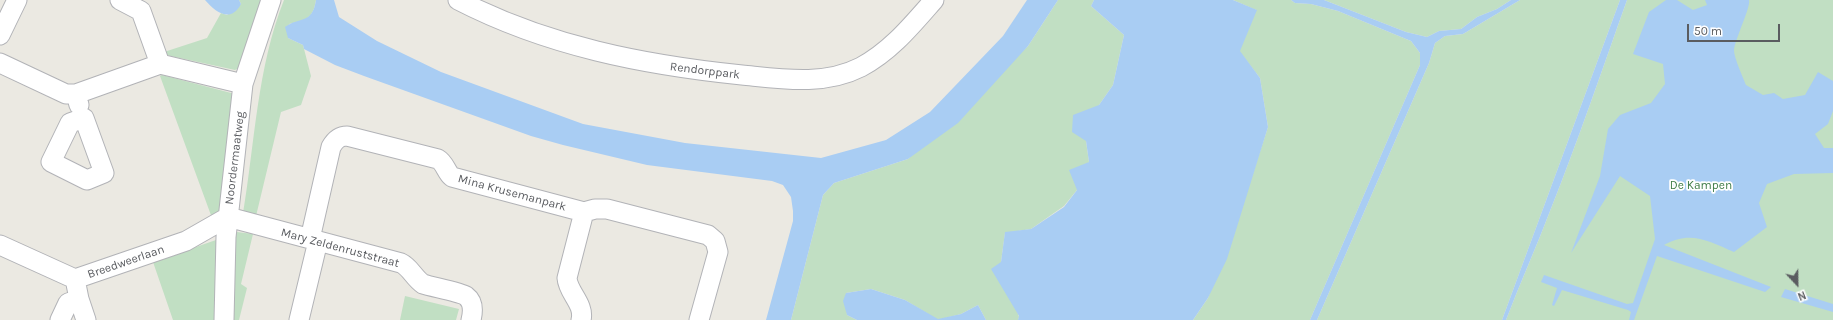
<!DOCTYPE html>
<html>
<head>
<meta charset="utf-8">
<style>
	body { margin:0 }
	#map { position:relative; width:1833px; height:320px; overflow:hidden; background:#ebe9e2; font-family:Karla,sans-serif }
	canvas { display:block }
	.north { position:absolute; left:1777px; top:264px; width:40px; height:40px; -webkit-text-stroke:3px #fff; paint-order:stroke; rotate:158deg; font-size:11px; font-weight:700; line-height:16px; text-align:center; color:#5a5c60 }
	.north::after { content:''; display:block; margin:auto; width:14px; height:18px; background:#5a5c60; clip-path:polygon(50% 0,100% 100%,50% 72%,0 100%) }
	.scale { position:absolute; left:1687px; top:24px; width:93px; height:18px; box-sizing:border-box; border:2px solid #5a5c60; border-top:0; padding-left:5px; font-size:12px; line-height:14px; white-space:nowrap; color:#5a5c60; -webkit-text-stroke:3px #fff; paint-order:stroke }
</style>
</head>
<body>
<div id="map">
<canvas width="1833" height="320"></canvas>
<div class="north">N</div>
<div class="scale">50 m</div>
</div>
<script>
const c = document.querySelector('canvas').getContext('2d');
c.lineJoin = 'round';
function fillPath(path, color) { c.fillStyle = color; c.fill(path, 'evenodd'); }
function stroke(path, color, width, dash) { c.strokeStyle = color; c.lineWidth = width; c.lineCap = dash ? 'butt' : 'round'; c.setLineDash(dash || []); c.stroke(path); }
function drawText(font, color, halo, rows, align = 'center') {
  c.font = font + ' Karla,sans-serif'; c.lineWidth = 3.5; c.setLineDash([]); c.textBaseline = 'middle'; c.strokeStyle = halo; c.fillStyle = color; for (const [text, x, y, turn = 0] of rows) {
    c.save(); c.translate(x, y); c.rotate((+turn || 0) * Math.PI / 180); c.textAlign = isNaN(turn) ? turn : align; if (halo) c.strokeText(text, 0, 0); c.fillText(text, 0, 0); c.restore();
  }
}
fillPath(new Path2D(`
	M239,0H261L241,67L235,70L166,55L164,52L207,38L221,13L227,15L241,4Z
	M284,0H316C313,19 306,20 289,24L288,38L303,45L311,76L301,105L281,112L256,216L243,213C255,142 257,68 284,0Z
	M1058,0H1094L1091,6L1124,35L1113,85L1099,105L1086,141L1089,162L1077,190L1064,206L1031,229L1005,233L1001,262L1019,317L1018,320H986L978,305L961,314L938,320L905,300L871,289L846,293L847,315L857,320H791L823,195L834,183L908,159L1028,46Z
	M1233,0H1291L1295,3L1311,4L1338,11L1411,41L1420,53V65L1310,320H1193L1208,298L1250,182L1268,127L1260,78L1239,51L1256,10Z
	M1324,0H1511L1497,9L1477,17L1461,29L1439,31L1427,37L1406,32Z
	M1520,0H1620L1502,320H1317L1429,63L1435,43L1445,36L1463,34Z
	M1627,0H1833V320H1506C1520,283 1536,248 1550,211C1578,141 1602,70 1627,0Z
	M162,75L235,94L221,209L212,218L160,76Z
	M237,232L253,234L241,284L247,288L239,320H230L233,234Z
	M216,240L217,320H173L153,262Z
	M405,296L459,309L456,320H400Z`), '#c1dfc3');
fillPath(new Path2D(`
	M205,0H239L241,4C231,23 216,13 205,0Z
	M316,0H334L339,17L377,41L441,72L583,124L685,143L821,158L886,140L930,112L1003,36L1027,0H1058L1028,46L958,123L908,159L834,183L823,195L791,320H766L793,221V211L791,197L783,185L772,181L647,165L563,145L531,136L364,76L335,65L304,49L303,45L288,38L285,27C300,16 312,25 316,0Z
	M1094,0H1233L1257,10L1240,51L1260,78L1268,127L1227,259L1208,298L1193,320H1018L1019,316L991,269L1001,262L1005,232L1031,229L1064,207L1077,190L1069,170L1089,162L1086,141L1072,132L1073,115L1099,105L1113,85L1124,35L1091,6Z
	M1291,0H1324L1406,32L1427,37L1439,31L1461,29L1477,17L1497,9L1511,0H1520L1463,34L1445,36L1435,43L1429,63L1317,320H1310L1420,65V53L1411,41L1338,11L1311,4L1295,3Z
	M1620,0H1627C1602,70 1578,141 1550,211C1536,248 1520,283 1506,320H1502Z
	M1666,0H1677L1693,10L1707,5L1705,0H1749C1751,7 1735,39 1734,50C1734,58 1743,77 1746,85L1763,95L1774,93L1783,99L1805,95L1818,72L1833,81V111L1828,124L1815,134L1824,148H1833V173L1794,174L1767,184L1759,203L1767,227L1734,252C1709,241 1690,230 1664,245L1771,287L1765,292L1657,256L1634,320H1629L1631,312L1628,310L1562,290L1554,306L1552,305L1557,288L1541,282L1544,275L1627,304L1633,303L1655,239L1650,196L1620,176L1571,253L1600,176L1608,129L1620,115L1651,103L1665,84L1663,64L1633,54L1649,12Z
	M871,289L905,300L938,319L961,314L978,305L986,320H857L847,315L843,301L846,293Z
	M1785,289L1833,304V312L1781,297Z`), '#a9cdf3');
const minor = new Path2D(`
	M120,0L141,11L160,64
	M458,0C547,46 644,65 742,75C782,79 824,86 861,67C891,51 912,25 934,0
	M0,35L17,0
	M0,63L66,94H76L79,105
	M76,94L160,64L243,84
	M84,118L104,173L87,180L51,162L70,123Z
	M228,217L401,263C410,267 414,278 423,284C432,287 460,292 466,296C474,302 473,312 471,320
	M310,239L331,147C335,140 339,136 347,136L438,159C445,163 446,172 452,177L584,212L595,209H607L708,235L715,241L718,252L699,320
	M0,245L75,279L186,241L228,217
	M75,279L79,299L86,320
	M60,320L68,303L79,299
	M224,320L226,237L243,84L271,0
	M299,320L318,241
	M581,320C585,304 568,293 567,278L584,212`);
stroke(minor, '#b2b3b7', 21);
stroke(minor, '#fff', 19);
drawText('12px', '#5a5c60', '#fff', [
	["Rendorppark",705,71,7],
	["Noordermaatweg",235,158,-83],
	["Mina Krusemanpark",512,193,15],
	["Mary Zeldenruststraat",340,248,15],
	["Breedweerlaan",126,262,-19]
]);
drawText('12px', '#3e7b46', '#fff', [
	["De Kampen",1701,186]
]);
</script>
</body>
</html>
